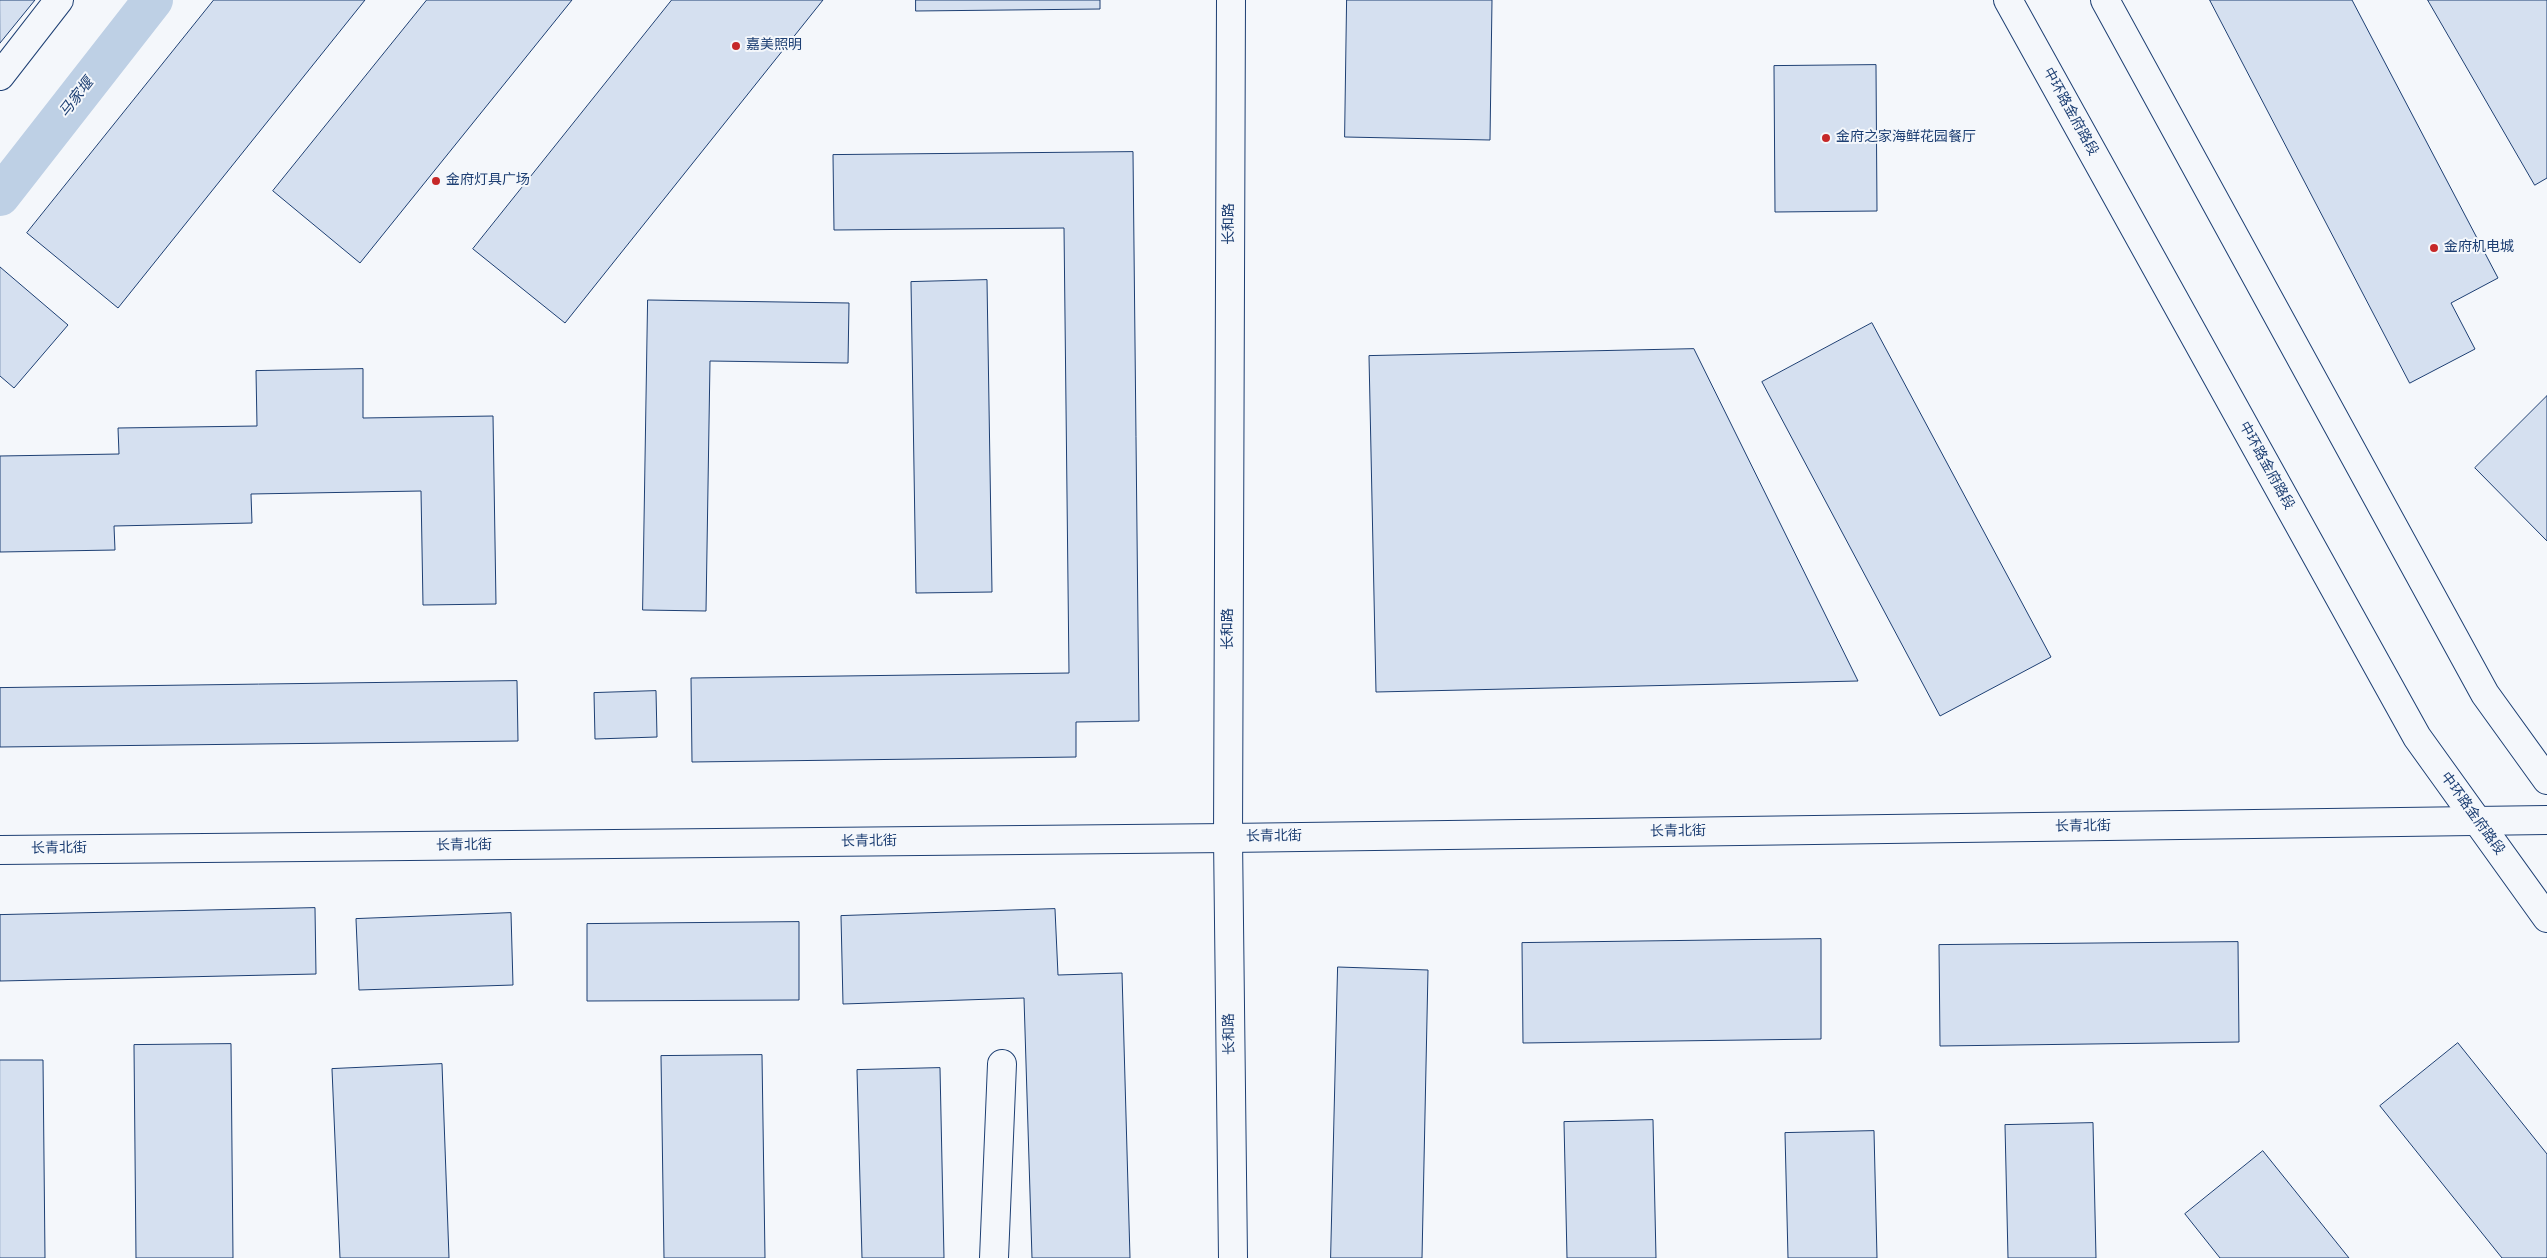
<!DOCTYPE html>
<html>
<head>
<meta charset="utf-8">
<style>
	body { margin:0 }
	canvas { display:block; background:#f4f7fb }
</style>
</head>
<body>
<canvas width="2547" height="1258"></canvas>
<script>
const c = document.querySelector('canvas').getContext('2d');
c.lineJoin = 'round';
function stroke(path, color, width, dash) { c.strokeStyle = color; c.lineWidth = width; c.lineCap = dash ? 'butt' : 'round'; c.setLineDash(dash || []); c.stroke(path); }
function fillPath(path, color) { c.fillStyle = color; c.fill(path, 'evenodd'); }
function drawText(font, color, halo, rows, align = 'center') {
  c.font = font + ' "Nunito Sans","Noto Sans SC",sans-serif'; c.lineWidth = 4; c.setLineDash([]); c.textBaseline = 'middle'; c.strokeStyle = halo; c.fillStyle = color; for (const [text, x, y, turn = 0] of rows) {
    c.save(); c.translate(x, y); c.rotate((+turn || 0) * Math.PI / 180); c.textAlign = isNaN(turn) ? turn : align; if (halo) c.strokeText(text, 0, 0); c.fillText(text, 0, 0); c.restore();
  }
}
stroke(new Path2D(`
	M0,196L153,0`), '#bed0e5', 40);
const building = new Path2D(`
	M0,0H35L0,43Z
	M214,0H365L118,308L27,233Z
	M427,0H572L360,263L273,191Z
	M672,0H823L565,323L473,249Z
	M916,0H1100V9L916,11Z
	M1347,0H1492L1490,140L1345,137Z
	M2210,0H2352L2498,278L2451,303L2475,349L2410,383Z
	M2428,0H2547V178L2535,185Z
	M1876,65L1877,211L1775,212L1774,66Z
	M1133,152L1139,721L1076,722V757L692,762L691,678L1069,673L1064,228L834,230L833,155Z
	M0,267L68,325L14,388L0,376Z
	M987,280L992,592L916,593L911,282Z
	M648,300L849,303L848,363L710,361L706,611L643,610Z
	M1872,323L2051,657L1940,716L1762,382Z
	M1694,349L1858,681L1376,692L1369,356Z
	M363,369V418L493,416L496,604L423,605L421,491L251,494L252,523L114,526L115,550L0,552V456L119,454L118,428L257,426L256,371Z
	M2547,396V541L2475,468Z
	M517,681L518,741L0,747V688Z
	M656,691L657,737L595,739L594,693Z
	M315,908L316,974L0,981V915Z
	M1055,909L1058,975L1122,973L1130,1258H1032L1024,998L843,1004L841,916Z
	M511,913L513,985L359,990L356,919Z
	M799,922V1000L587,1001V924Z
	M1821,939V1039L1523,1043L1522,943Z
	M2238,942L2239,1042L1940,1046L1939,945Z
	M1338,967L1428,970L1422,1258H1331Z
	M2458,1043L2547,1154V1258H2502L2380,1106Z
	M231,1044L233,1258H136L134,1045Z
	M762,1055L765,1258H664L661,1056Z
	M0,1060H43L45,1258H0Z
	M442,1064L449,1258H340L332,1069Z
	M940,1068L944,1258H862L857,1070Z
	M1653,1120L1656,1258H1567L1564,1122Z
	M2093,1123L2096,1258H2008L2005,1125Z
	M1874,1131L1877,1258H1788L1785,1133Z
	M2263,1151L2349,1258H2220L2185,1214Z`);
fillPath(building, '#d5e0f0');
stroke(building, '#1d3f73', 1);
const street = new Path2D(`
	M0,76L59,0
	M0,850L1228,838L2547,820
	M994,1258L1002,1064`);
const secondary = new Path2D(`
	M1231,0L1228,838L1233,1258`);
const primary = new Path2D(`
	M2008,0L2417,737L2547,918
	M2105,0L2485,694L2547,780`);
stroke(street, '#1d3f73', 30);
stroke(secondary, '#1d3f73', 30);
stroke(primary, '#1d3f73', 30);
stroke(street, '#f4f7fb', 28);
stroke(secondary, '#f4f7fb', 28);
stroke(primary, '#f4f7fb', 28);
for (const [x, y, r, color] of [
	[736,46,5,"#c62828"],
	[1826,138,5,"#c62828"],
	[436,181,5,"#c62828"],
	[2434,248,5,"#c62828"]
]) { const dot = new Path2D(); dot.arc(x, y, r, 0, 2 * Math.PI); c.fillStyle = color; c.fill(dot); stroke(dot, '#f4f7fb', 2); }
drawText('14px', '#1d3f73', '#f4f7fb', [
	["嘉美照明",746,46],
	["金府之家海鲜花园餐厅",1836,138],
	["金府灯具广场",446,181],
	["金府机电城",2444,248]
], 'left');
drawText('14px', '#1d3f73', '#f4f7fb', [
	["中环路金府路段",2070,112,61],
	["长和路",1230,224,-90],
	["中环路金府路段",2266,466,61],
	["长和路",1229,629,-90],
	["中环路金府路段",2472,814,54],
	["长青北街",2083,827,-1],
	["长青北街",1678,832,-1],
	["长青北街",1274,837,-1],
	["长青北街",869,842,-1],
	["长青北街",464,846,-1],
	["长青北街",59,849,-1],
	["长和路",1230,1034,-91]
]);
drawText('italic 15px', '#1d3f73', '#f4f7fb', [
	["马家堰",77,98,-52]
]);
</script>
</body>
</html>
